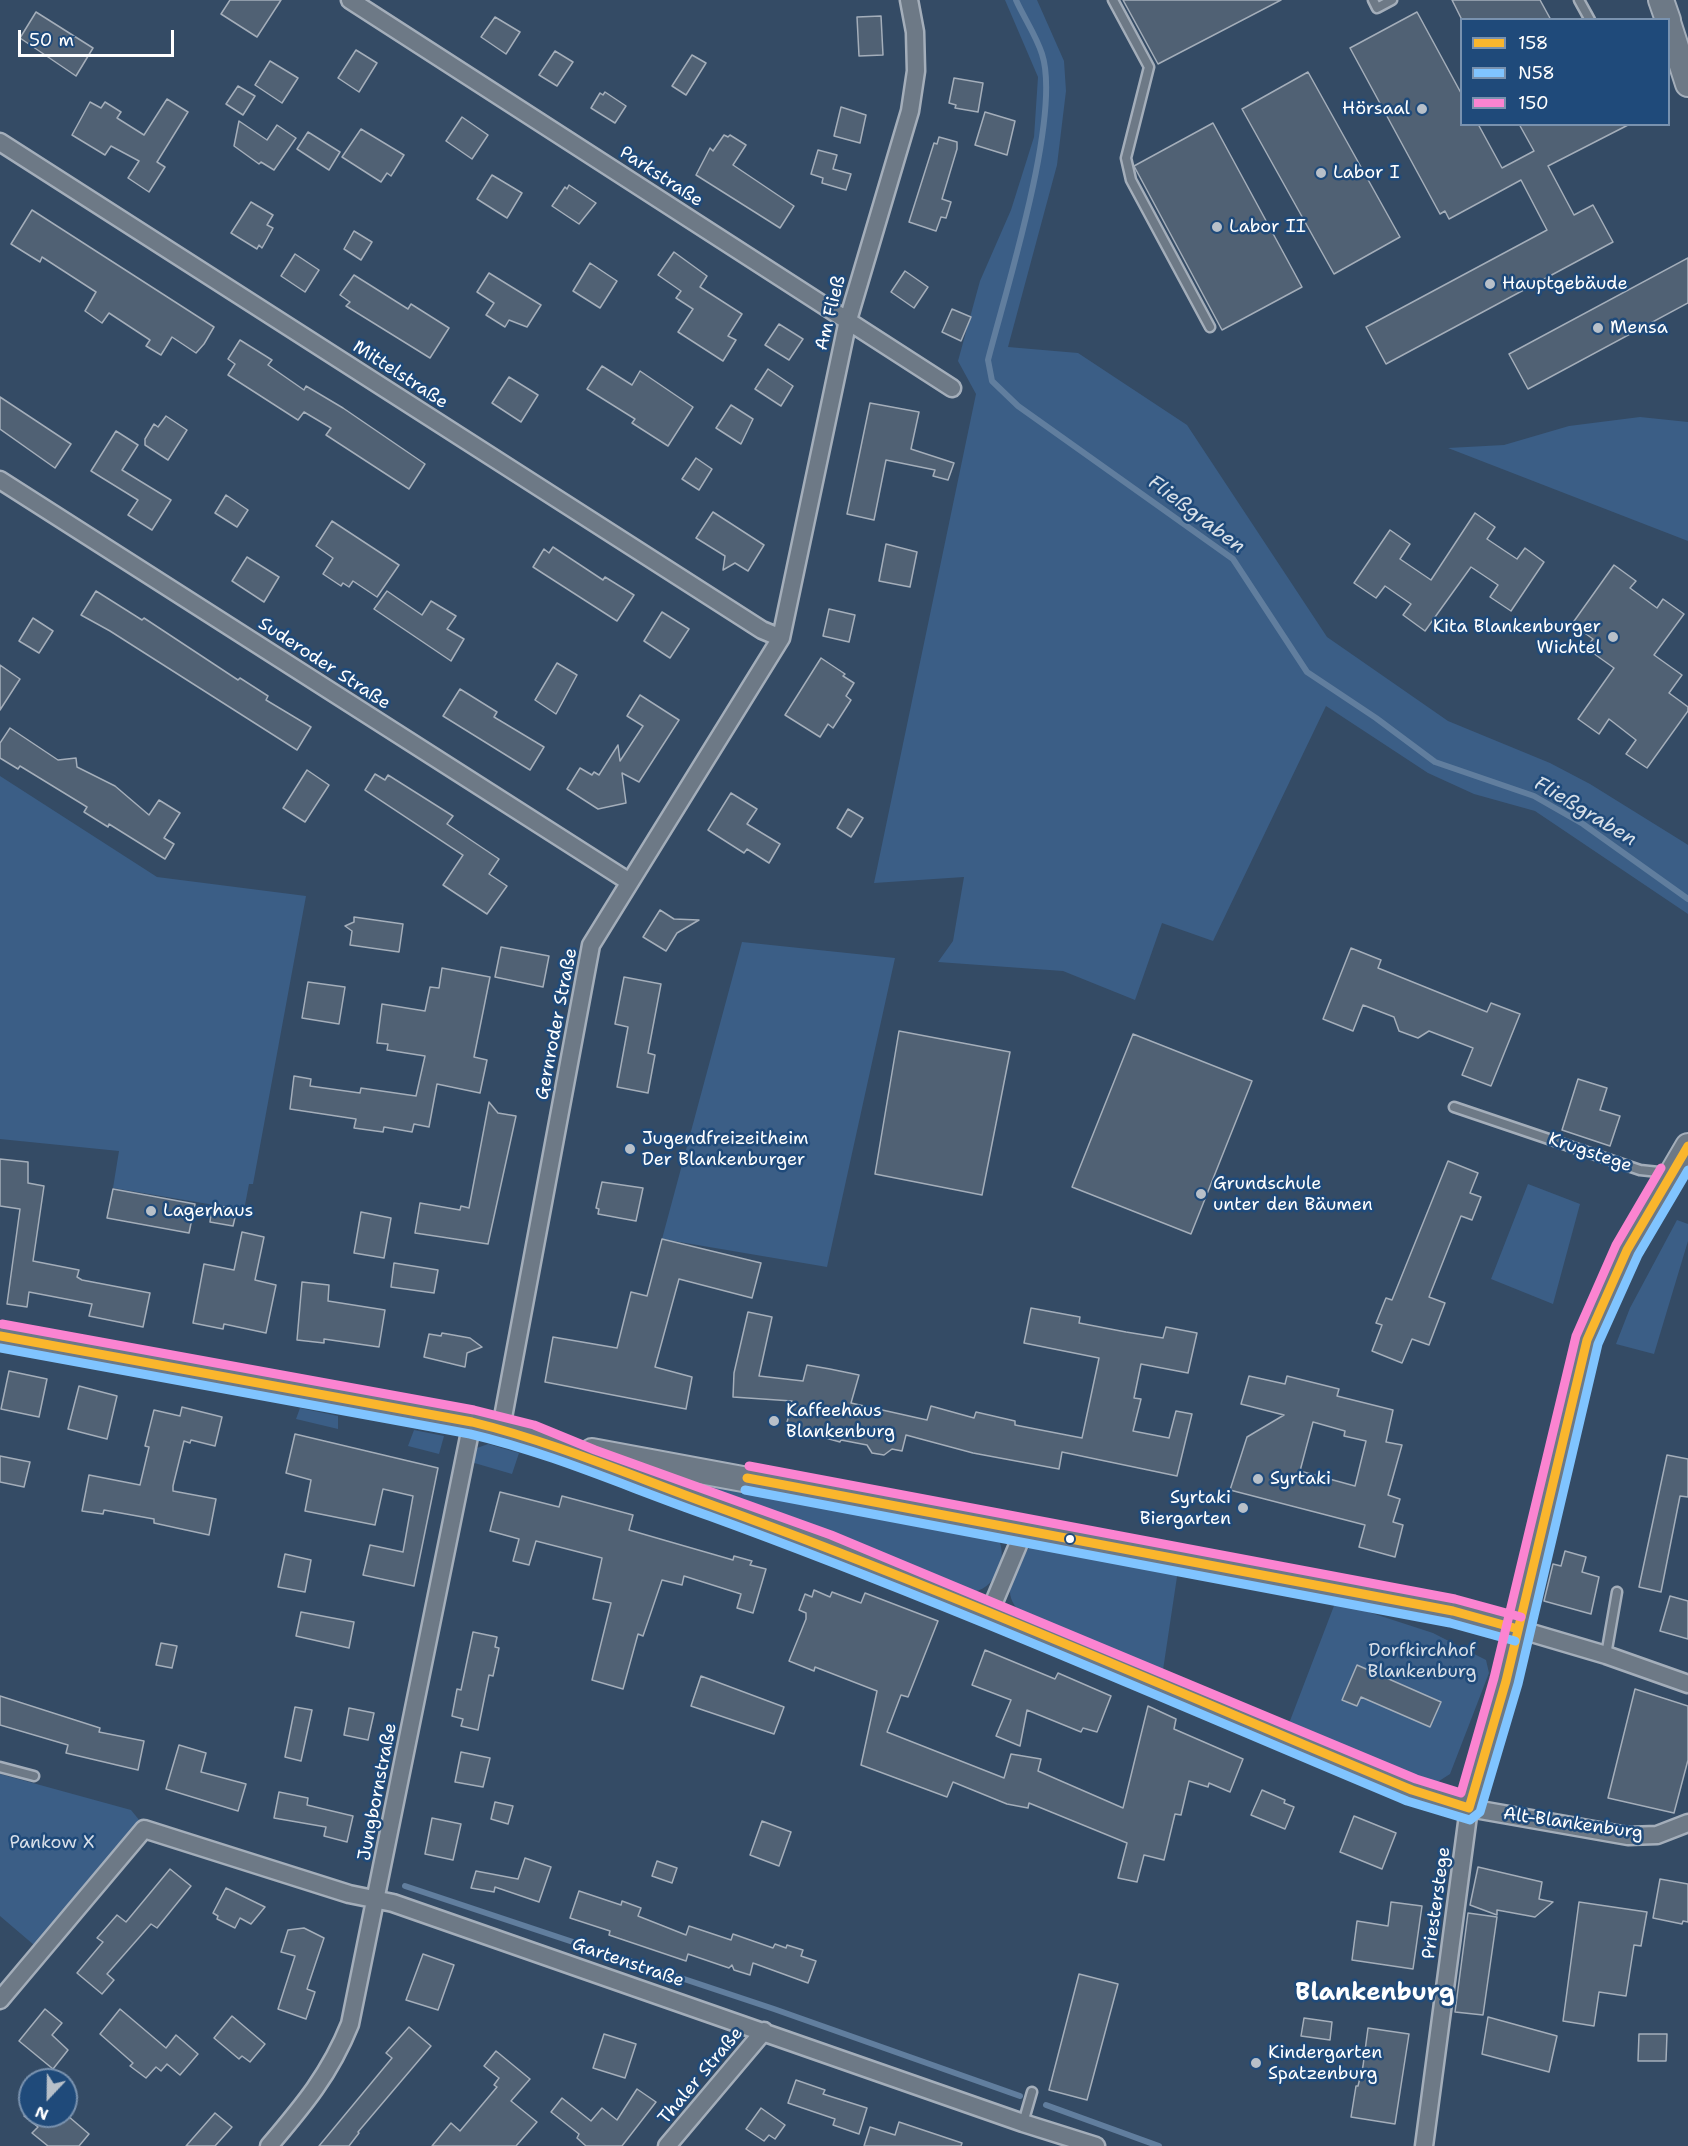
<!DOCTYPE html>
<html>
<head>
<meta charset="utf-8">
<style>
	body { margin:0 }
	#map { position:relative; width:1688px; height:2146px; overflow:hidden; background:#344b65; font-family:"Shantell Sans",sans-serif }
	canvas { display:block }
	.legend { position:absolute; left:1460px; top:18px; width:210px; height:108px; box-sizing:border-box; background:#1f4a7a; border:2px solid #7992af; margin:0; padding:8px 10px; list-style:none; font-size:18px; color:#fff }
	.legend li { display:flex; align-items:center; gap:12px; height:30px }
	.legend b { width:30px; border:2px solid #7992af }
	.north { position:absolute; left:18px; top:2068px; width:60px; height:60px; box-sizing:border-box; background:#1f4a7a; border:2px solid #7992af; border-radius:50%; rotate:202deg; font-size:16px; font-weight:700; line-height:24px; text-align:center; color:#fff }
	.north::after { content:''; display:block; margin:auto; width:21px; height:27px; background:#b8c0c9; clip-path:polygon(50% 0,100% 100%,50% 72%,0 100%) }
	.scale { position:absolute; left:18px; top:30px; width:156px; height:27px; box-sizing:border-box; border:3px solid #fff; border-top:0; padding-left:8px; font-size:18px; line-height:21px; white-space:nowrap; color:#fff; -webkit-text-stroke:4px #1f4a7a; paint-order:stroke }
</style>
</head>
<body>
<div id="map">
<canvas width="1688" height="2146"></canvas>
<ul class="legend">
<li><b style="height:8px;background:#fab62d"></b>158</li>
<li><b style="height:8px;background:#80c4ff"></b>N58</li>
<li><b style="height:8px;background:#fb84d1"></b>150</li>
</ul>
<div class="north">N</div>
<div class="scale">50 m</div>
</div>
<script>
const c = document.querySelector('canvas').getContext('2d');
c.lineJoin = 'round';
function fillPath(path, color) { c.fillStyle = color; c.fill(path, 'evenodd'); }
function stroke(path, color, width, dash) { c.strokeStyle = color; c.lineWidth = width; c.lineCap = dash ? 'butt' : 'round'; c.setLineDash(dash || []); c.stroke(path); }
function drawText(font, color, halo, rows, align = 'center') {
  c.font = font + ' "Shantell Sans",sans-serif'; c.lineWidth = 5; c.setLineDash([]); c.textBaseline = 'middle'; c.strokeStyle = halo; c.fillStyle = color; for (const [text, x, y, turn = 0] of rows) {
    c.save(); c.translate(x, y); c.rotate((+turn || 0) * Math.PI / 180); c.textAlign = isNaN(turn) ? turn : align; if (halo) c.strokeText(text, 0, 0); c.fillText(text, 0, 0); c.restore();
  }
}
fillPath(new Path2D(`
	M1005,0H1037L1064,61L1066,91L1057,165L1008,347L1078,353L1187,425L1327,637L1448,721L1550,763L1590,784L1685,843L1688,845V914L1535,811L1474,794L1428,773L1326,706L1213,941L1162,923L1135,1000L1063,971L938,962L953,941L964,877L874,883L976,394L958,361L980,281L1011,210L1034,137L1038,77Z
	M1640,417L1688,422V541L1448,448L1504,445L1569,426Z
	M0,776L157,877L306,896L253,1184H249L244,1210L113,1188L119,1151L0,1139Z
	M742,942L895,958L827,1267L662,1239Z
	M1528,1184L1580,1204L1553,1304L1491,1279Z
	M1677,1220L1688,1224V1241L1654,1354L1616,1344L1630,1308Z
	M300,1408L338,1416V1429L296,1419Z
	M414,1430L444,1436L439,1454L408,1446Z
	M488,1444L519,1453L512,1474L471,1462L477,1448Z
	M658,1470L995,1534C1012,1554 995,1595 966,1592L657,1477Z
	M1034,1544L1178,1570L1163,1670L1160,1672L1021,1614C1016,1608 1010,1600 1010,1592C1010,1577 1022,1552 1034,1544Z
	M1337,1598L1356,1608L1433,1633L1486,1660L1489,1673L1450,1774L1436,1783L1288,1726ZM1357,1665L1361,1697L1357,1706L1342,1700Z
	M0,1774L131,1810L140,1821L34,1945L0,1916Z`), '#3b5e86');
stroke(new Path2D(`
	M1016,0C1024,18 1036,35 1042,54C1062,115 1005,293 988,360L992,381L1018,406L1233,559L1307,672L1376,718L1435,762L1534,796L1583,824L1688,899
	M405,1886L774,2009L1020,2096
	M1046,2105L1159,2146`), '#617e9e', 6);
const building = new Path2D(`
	M230,0H281L257,37L221,14Z
	M1123,0H1281L1158,64Z
	M1452,0H1540L1551,20H1462Z
	M36,12L93,48L76,76L20,38Z
	M1417,12L1461,93V124H1478L1502,168L1534,151L1519,124H1630L1548,166L1574,215L1593,205L1613,242L1386,364L1366,327L1547,230L1521,180L1449,219L1445,211L1440,214L1350,48Z
	M881,16L883,55L859,56L857,17Z
	M495,17L520,32L506,54L481,37Z
	M356,50L377,63L359,92L338,78Z
	M555,51L573,62L557,86L539,75Z
	M692,55L706,63L686,95L672,86Z
	M270,61L298,78L282,103L255,85Z
	M1308,72L1400,237L1334,274L1242,109Z
	M954,78L983,83L978,112L955,108L956,105L949,103Z
	M238,86L255,96L243,115L226,104Z
	M605,92L626,106L615,123L591,108L600,93L603,95Z
	M167,99L188,112L157,162L165,167L149,192L128,178L139,161L111,146L105,155L72,135L90,102L101,108L105,102L121,112L117,118L144,135Z
	M841,107L866,115L860,143L834,136Z
	M985,112L1015,121L1007,155L975,145Z
	M462,117L488,135L472,159L446,141Z
	M239,121L267,140L277,125L296,138L274,170L261,162L259,164L234,146Z
	M1213,123L1302,287L1222,330L1134,166Z
	M361,129L404,155L391,176L387,173L381,182L342,157Z
	M308,132L340,152L329,170L297,149Z
	M724,135L728,137L730,135L746,145L733,165L794,206L780,228L696,175L710,148L713,151Z
	M939,137L957,142V149L942,199L951,202L946,218L941,217L936,231L909,222L934,143L937,144Z
	M818,150L837,155L833,169L851,174L846,190L822,183L823,178L811,174Z
	M492,175L522,193L507,218L477,199Z
	M569,185L596,203L579,224L552,206L565,187L567,189Z
	M251,202L273,215L267,225L273,228L262,248L259,245L257,249L231,233Z
	M32,210L214,327L204,344L196,353L172,337L161,355L146,346L150,340L109,313L102,323L85,311L96,292L42,257L40,262L11,244Z
	M354,231L372,242L361,260L344,249Z
	M674,252L707,276L700,287L742,314L728,336L736,340L723,361L678,332L693,309L676,298L681,291L658,275Z
	M295,254L319,270L305,292L281,276Z
	M1688,258V303L1528,389L1509,354Z
	M590,263L617,281L600,308L573,291Z
	M905,271L928,287L914,308L891,292Z
	M489,273L541,305L527,327L509,320L505,327L486,315L494,303L477,292Z
	M354,275L408,309L411,304L449,328L430,358L346,306L350,302L340,295Z
	M952,309L971,317L961,341L942,332Z
	M779,324L803,339L789,360L765,345Z
	M240,340L272,360L268,365L304,390L306,386L343,408L425,464L409,489L326,435L331,428L304,412L298,420L228,375L235,364L228,359Z
	M602,366L632,385L640,371L693,407L668,446L632,423L635,419L587,389Z
	M768,369L793,386L781,406L755,389Z
	M509,377L538,395L521,422L492,403Z
	M0,397L71,444L55,468L0,429Z
	M870,403L919,412L911,449L954,463L948,480L933,476L935,470L886,460L874,520L847,514Z
	M731,405L753,419L741,444L716,428Z
	M166,416L187,430L168,460L145,445V439L154,424L158,427Z
	M116,431L138,445L122,470L171,500L152,530L128,515L138,500L91,471Z
	M696,458L712,469L699,490L682,479Z
	M226,495L248,510L237,527L215,513Z
	M713,512L764,545L748,571L735,563L723,570L725,556L696,538Z
	M1475,513L1495,527L1487,539L1517,559L1525,548L1544,562L1511,611L1490,597L1498,585L1471,567L1425,631L1403,615L1411,604L1385,586L1376,598L1354,583L1390,530L1410,544L1400,559L1431,580Z
	M332,521L399,565L377,597L353,581L349,587L343,583L341,586L323,574L333,558L316,546Z
	M886,544L917,552L910,587L879,581Z
	M553,547L603,580L605,577L634,595L617,621L533,567L544,549L549,553Z
	M247,557L279,577L264,602L232,581Z
	M1614,565L1636,581L1630,588L1657,608L1663,599L1684,614L1654,655L1682,675L1669,693L1688,707V711L1647,768L1626,754L1636,740L1609,719L1599,734L1578,719L1614,668L1586,648L1593,639L1572,624Z
	M96,591L142,620L144,618L238,680L240,678L268,696L266,700L311,727L297,750L110,631L81,615Z
	M387,591L422,615L431,601L456,616L447,629L464,639L451,661L374,609Z
	M829,609L855,615L849,642L823,636Z
	M662,612L689,629L670,658L644,641Z
	M33,618L53,631L39,653L19,641Z
	M821,658L845,674L843,676L854,683L846,696L851,700L833,728L828,724L820,737L785,715Z
	M557,663L577,675L556,714L535,700Z
	M0,665L20,679L0,710Z
	M460,689L497,712L494,717L544,747L530,770L443,716Z
	M640,695L679,720L639,782L622,773L626,803L598,809L567,789L580,768L592,775L594,772L599,775L618,745L620,761L643,726L627,716Z
	M10,728L58,760L76,758L77,767L115,786L149,815L159,800L180,813L164,838L174,844L165,859L109,824L108,827L84,812L87,807L20,766L18,769L0,758V743Z
	M307,770L329,785L305,822L283,808Z
	M375,774L385,780L388,775L453,816L447,824L499,859L489,874L507,886L487,914L443,885L463,855L365,790Z
	M731,793L757,809L747,824L780,844L769,863L747,849L744,853L708,830Z
	M848,809L863,818L851,837L837,828Z
	M660,910L674,919L699,920L677,933L666,951L643,937Z
	M354,917L403,924L399,952L350,945L352,931L345,926L354,922Z
	M501,947L549,956L543,987L495,977Z
	M1351,948L1381,960L1378,968L1487,1012L1491,1003L1520,1014L1491,1086L1462,1075L1473,1048L1429,1031L1418,1038L1399,1031L1394,1017L1363,1005L1353,1031L1323,1019Z
	M442,968L490,977L474,1057L487,1060L480,1093L437,1084L429,1127L414,1124L412,1132L384,1127L383,1132L354,1128L356,1119L290,1109L294,1076L311,1079L310,1086L360,1093L361,1088L416,1096L425,1056L387,1050L388,1044L377,1043L382,1004L425,1011L430,987L439,988Z
	M624,977L661,984L648,1053L655,1055L648,1093L617,1087L628,1027L615,1024Z
	M308,982L345,987L339,1024L302,1018Z
	M899,1031L1010,1052L982,1195L875,1174Z
	M1133,1034L1252,1081L1191,1234L1072,1187Z
	M1578,1079L1607,1088L1600,1110L1620,1116L1610,1146L1562,1130Z
	M489,1102L498,1113L516,1116L488,1244L415,1233L420,1203L460,1210L461,1206L469,1208Z
	M0,1159L28,1162V1183L44,1186L33,1261L79,1270L77,1277L82,1280L150,1293L143,1327L89,1316L92,1304L29,1292L27,1307L7,1304L20,1209L0,1206Z
	M1448,1161L1478,1173L1470,1193L1481,1197L1472,1220L1461,1216L1429,1297L1445,1303L1429,1345L1412,1339L1402,1363L1372,1351L1382,1325L1376,1323L1386,1298L1392,1300Z
	M602,1182L643,1188L636,1221L598,1214L599,1209L596,1208Z
	M113,1189L195,1204L189,1233L107,1218Z
	M212,1205L237,1209L233,1226L210,1222Z
	M361,1212L391,1218L384,1258L354,1253Z
	M242,1232L264,1237L255,1280L276,1285L266,1333L224,1324L223,1329L193,1323L204,1264L234,1270Z
	M662,1239L761,1263L752,1298L679,1279L655,1367L692,1377L686,1409L545,1382L553,1337L617,1348L631,1292L647,1296Z
	M394,1263L438,1270L434,1293L391,1287Z
	M302,1282L329,1285L328,1301L385,1310L379,1347L324,1339V1343L297,1340Z
	M1031,1308L1080,1317L1079,1323L1126,1332L1163,1338L1166,1327L1197,1333L1188,1373L1141,1364L1134,1398L1141,1399L1133,1431L1169,1438L1176,1411L1192,1414L1177,1476L1062,1452L1059,1469L973,1453L906,1435L902,1451L892,1449L884,1455L872,1453L867,1445L841,1440L840,1442L786,1427L792,1401L733,1397L734,1373L748,1312L772,1317L759,1376L803,1381L807,1365L830,1369L859,1375L851,1403L927,1420L931,1406L974,1418L976,1412L1015,1421V1425L1082,1438L1099,1358L1024,1343Z
	M442,1333L470,1338L482,1347L467,1353L465,1367L424,1357L429,1334L441,1336Z
	M9,1371L47,1379L39,1417L1,1409Z
	M1249,1376L1285,1384L1287,1376L1339,1389L1337,1396L1393,1410L1386,1442L1402,1445L1388,1495L1400,1499L1393,1522L1403,1525L1395,1557L1359,1547L1365,1525L1230,1490L1247,1437L1284,1415L1241,1404ZM1313,1422L1345,1431L1344,1436L1366,1441L1355,1486L1300,1471Z
	M79,1386L117,1396L107,1439L68,1429Z
	M182,1407L222,1417L215,1446L191,1440L190,1443L184,1441L173,1486V1491L216,1499L209,1535L154,1523V1519L104,1510L103,1514L82,1511L89,1475L140,1485L149,1447L145,1446L154,1410L180,1416Z
	M295,1434L438,1468L414,1586L363,1575L370,1545L403,1552L413,1496L383,1489L375,1525L305,1511L311,1480L286,1473Z
	M1667,1455L1688,1459V1497L1680,1496L1661,1592L1639,1587Z
	M0,1456L30,1462L24,1487L0,1482Z
	M500,1492L559,1507L562,1496L633,1515L629,1530L733,1560L734,1556L752,1561L750,1565L766,1569L753,1613L737,1608L741,1594L684,1576L682,1585L662,1580L643,1636L638,1634L623,1689L592,1680L611,1603L593,1599L602,1558L536,1541L529,1565L513,1561L519,1539L490,1531Z
	M1565,1551L1586,1557L1582,1572L1599,1577L1591,1614L1544,1601L1553,1564L1561,1566Z
	M285,1554L311,1560L305,1592L278,1587Z
	M814,1590L830,1597L832,1592L861,1603L865,1593L938,1621L908,1697L901,1695L887,1732L1004,1778L1011,1754L1041,1759L1038,1771L1123,1808L1148,1706L1176,1719L1174,1729L1243,1759L1230,1792L1209,1783L1208,1787L1189,1781L1181,1815L1175,1814L1164,1860L1144,1855L1137,1882L1118,1878L1127,1843L1029,1803L1028,1808L1007,1804L953,1782L947,1797L861,1765L877,1691L815,1667L814,1671L789,1661L806,1619V1613L799,1610L805,1594L812,1597Z
	M1670,1596L1688,1601V1639L1660,1631Z
	M301,1612L354,1622L349,1648L296,1636Z
	M473,1632L497,1637L495,1647L499,1648L493,1676L489,1675L478,1730L461,1726L463,1719L452,1716L457,1689L461,1690Z
	M161,1643L177,1646L172,1668L156,1665Z
	M985,1650L1055,1679L1058,1673L1111,1696L1097,1732L1083,1728L1081,1732L1027,1710L1020,1746L996,1736L1011,1700L972,1685Z
	M1357,1665L1441,1702L1430,1727L1361,1697L1357,1706L1342,1700Z
	M701,1676L784,1707L774,1734L691,1706Z
	M1635,1689L1688,1706V1760L1674,1813L1608,1798Z
	M0,1696L100,1728L99,1732L144,1741L138,1770L66,1753L68,1745L0,1725Z
	M295,1707L312,1710L301,1761L285,1757Z
	M349,1708L374,1713L368,1740L344,1735Z
	M179,1745L206,1753L201,1772L246,1784L238,1811L166,1789Z
	M461,1752L490,1758L483,1787L455,1782Z
	M1262,1790L1285,1800L1284,1803L1294,1807L1285,1829L1251,1815Z
	M279,1792L308,1798L307,1805L353,1816L347,1842L324,1836L326,1827L274,1818Z
	M495,1802L513,1806L508,1824L491,1819Z
	M1354,1816L1396,1833L1382,1869L1340,1852Z
	M432,1818L461,1824L453,1860L425,1854Z
	M762,1821L791,1832L779,1866L750,1855Z
	M525,1858L551,1867L539,1902L495,1887L494,1892L471,1888L476,1871L518,1879Z
	M657,1861L677,1868L672,1883L652,1876Z
	M1478,1867L1542,1882L1539,1899L1553,1902L1535,1917L1497,1910V1915L1470,1905Z
	M170,1869L191,1886L157,1928L151,1924L107,1974L114,1980L102,1994L77,1973L103,1942L97,1938L117,1915L126,1922Z
	M1660,1879L1688,1884V1922L1683,1921L1682,1924L1653,1918Z
	M226,1888L265,1907L251,1924L240,1918L235,1928L217,1919L218,1916L213,1913Z
	M579,1891L621,1905L622,1901L641,1908L638,1916L686,1935L689,1926L731,1940L733,1934L773,1948L775,1944L786,1948L787,1945L803,1950L801,1956L816,1961L808,1983L753,1963L750,1975L734,1970L732,1965L729,1968L688,1954L686,1961L609,1935L610,1931L570,1918Z
	M1391,1902L1422,1906L1413,1969L1352,1960L1357,1921L1388,1926Z
	M1579,1902L1647,1912L1641,1946L1634,1945L1626,1996L1599,1992L1594,2026L1563,2021Z
	M1468,1913L1497,1917L1483,2015L1455,2012Z
	M304,1928L324,1938L307,1989L315,1992L306,2019L278,2009L295,1956L281,1952L288,1930Z
	M423,1954L454,1965L438,2010L406,2000Z
	M1079,1974L1118,1984L1087,2100L1049,2090Z
	M45,2009L62,2023L52,2035L68,2050L53,2069L19,2041Z
	M120,2009L166,2048L176,2035L198,2054L180,2075L167,2064L161,2071L156,2067L146,2078L130,2066L133,2063L100,2034Z
	M232,2016L265,2044L250,2062L242,2056L239,2059L214,2038Z
	M1488,2017L1557,2036L1549,2072L1482,2054Z
	M1304,2018L1332,2022L1330,2040L1301,2036Z
	M409,2027L431,2046L358,2132L359,2133L349,2146H319L392,2058L386,2053Z
	M1368,2028L1409,2034L1395,2124L1351,2117L1356,2086H1358L1363,2066Z
	M604,2034L636,2044L625,2078L593,2068Z
	M1639,2034H1667L1666,2061H1638Z
	M496,2051L530,2079L511,2101L537,2122L516,2146H432L451,2123L460,2131L497,2087L494,2085L499,2078L484,2066Z
	M796,2080L825,2090L823,2094L867,2108L859,2134L833,2125L835,2119L788,2103Z
	M637,2089L656,2102L622,2146H586L577,2138L579,2134L551,2112L562,2098L591,2121L602,2108L617,2120Z
	M761,2108L785,2125L775,2139L769,2135L764,2141L746,2129Z
	M215,2113L232,2127L215,2146H186Z
	M24,2116H68L89,2134L79,2146H48L32,2133L38,2127Z
	M899,2122L962,2143L961,2146H864L870,2127L895,2135Z`);
fillPath(building, '#506174');
stroke(building, '#a4aeba', 1.5);
const service = new Path2D(`
	M1113,0L1149,67L1126,158L1131,180L1210,327
	M1373,0L1377,8L1392,0
	M1579,0L1590,20
	M1454,1107L1640,1170L1668,1173
	M1606,1655L1617,1592
	M0,1767L34,1776
	M1023,2123L1032,2092`);
const minor = new Path2D(`
	M350,0L952,388
	M0,142L762,630L781,638
	M0,480L628,881
	M501,1428L591,945L781,638L848,320L910,111L916,71L915,32L909,0
	M989,1614L1018,1545L1021,1530
	M1518,1629L1606,1655L1688,1684
	M0,2000L144,1829L349,1894L393,1903L1023,2123L1096,2146
	M269,2146C303,2106 330,2074 350,2024L472,1422
	M667,2146L764,2031
	M1424,2146L1469,1808L1628,1836L1657,1835L1688,1823`);
const secondary = new Path2D(`
	M1661,0L1668,20
	M1668,22L1688,84
	M0,1336L472,1422L530,1436L591,1461L826,1546L1412,1790L1469,1808L1506,1681L1587,1340L1627,1250L1688,1146
	M592,1451L1453,1611L1518,1629`);
stroke(service, '#a4aeba', 13);
stroke(minor, '#a4aeba', 21);
stroke(secondary, '#a4aeba', 28);
stroke(service, '#6d7986', 8);
stroke(minor, '#6d7986', 16);
stroke(secondary, '#6d7986', 24);
stroke(new Path2D(`
	M0,1336L472,1422C554,1442 632,1476 712,1505C948,1590 1179,1693 1412,1790L1469,1808
	M747,1478L1453,1611L1518,1629
	M1469,1808L1506,1681L1587,1340L1627,1250L1688,1146`), '#fab62d', 9);
stroke(new Path2D(`
	M0,1348L470,1434C551,1453 629,1488 709,1516C945,1602 1175,1704 1407,1801L1470,1820L1480,1812L1518,1684L1598,1344L1638,1255L1688,1170
	M745,1490L1450,1623L1515,1641`), '#80c4ff', 9);
stroke(new Path2D(`
	M2,1324L474,1410L534,1425L595,1450L831,1535L1416,1779L1461,1793L1494,1678L1576,1336L1616,1245L1661,1168
	M749,1466L1455,1599L1521,1617`), '#fb84d1', 9);
for (const [x, y, r, color] of [
	[1422,109,6,"#b8c0c9"],
	[1321,173,6,"#b8c0c9"],
	[1217,227,6,"#b8c0c9"],
	[1490,284,6,"#b8c0c9"],
	[1598,328,6,"#b8c0c9"],
	[1613,637,6,"#b8c0c9"],
	[630,1149,6,"#b8c0c9"],
	[1201,1194,6,"#b8c0c9"],
	[151,1211,6,"#b8c0c9"],
	[774,1421,6,"#b8c0c9"],
	[1258,1479,6,"#b8c0c9"],
	[1243,1508,6,"#b8c0c9"],
	[1070,1539,5,"#fff"],
	[1256,2063,6,"#b8c0c9"]
]) { const dot = new Path2D(); dot.arc(x, y, r, 0, 2 * Math.PI); c.fillStyle = color; c.fill(dot); stroke(dot, '#1f4a7a', 2); }
drawText('18px', '#fff', '#1f4a7a', [
	["Hörsaal",1410,109,"right"],
	["Labor I",1333,173],
	["Labor II",1229,227],
	["Hauptgebäude",1502,284],
	["Mensa",1610,328],
	["Kita Blankenburger",1601,627,"right"],
	["Wichtel",1601,648,"right"],
	["Jugendfreizeitheim",642,1139],
	["Der Blankenburger",642,1160],
	["Grundschule",1213,1184],
	["unter den Bäumen",1213,1205],
	["Lagerhaus",163,1211],
	["Kaffeehaus",786,1411],
	["Blankenburg",786,1432],
	["Syrtaki",1270,1479],
	["Syrtaki",1231,1498,"right"],
	["Biergarten",1231,1519,"right"],
	["Kindergarten",1268,2053],
	["Spatzenburg",1268,2074]
], 'left');
drawText('18px', '#fff', '#1f4a7a', [
	["Parkstraße",661,177,33],
	["Am Fließ",831,313,-76],
	["Mittelstraße",400,375,33],
	["Suderoder Straße",324,664,33],
	["Gernroder Straße",557,1024,-79],
	["Krugstege",1590,1153,19],
	["Jungbornstraße",378,1792,-79],
	["Alt-Blankenburg",1573,1824,8],
	["Priesterstege",1437,1903,-82],
	["Gartenstraße",628,1963,19],
	["Thaler Straße",701,2076,-50]
]);
drawText('18px', '#d8dfe8', '#1f4a7a', [
	["Dorfkirchhof",1422,1651],
	["Blankenburg",1422,1672],
	["Pankow X",52,1843]
]);
drawText('italic 20px', '#d8e0e8', '#1f4a7a', [
	["Fließgraben",1196,515,37],
	["Fließgraben",1585,812,31]
]);
drawText('bold 24px', '#fff', '#1f4a7a', [
	["Blankenburg",1375,1994]
]);
</script>
</body>
</html>
